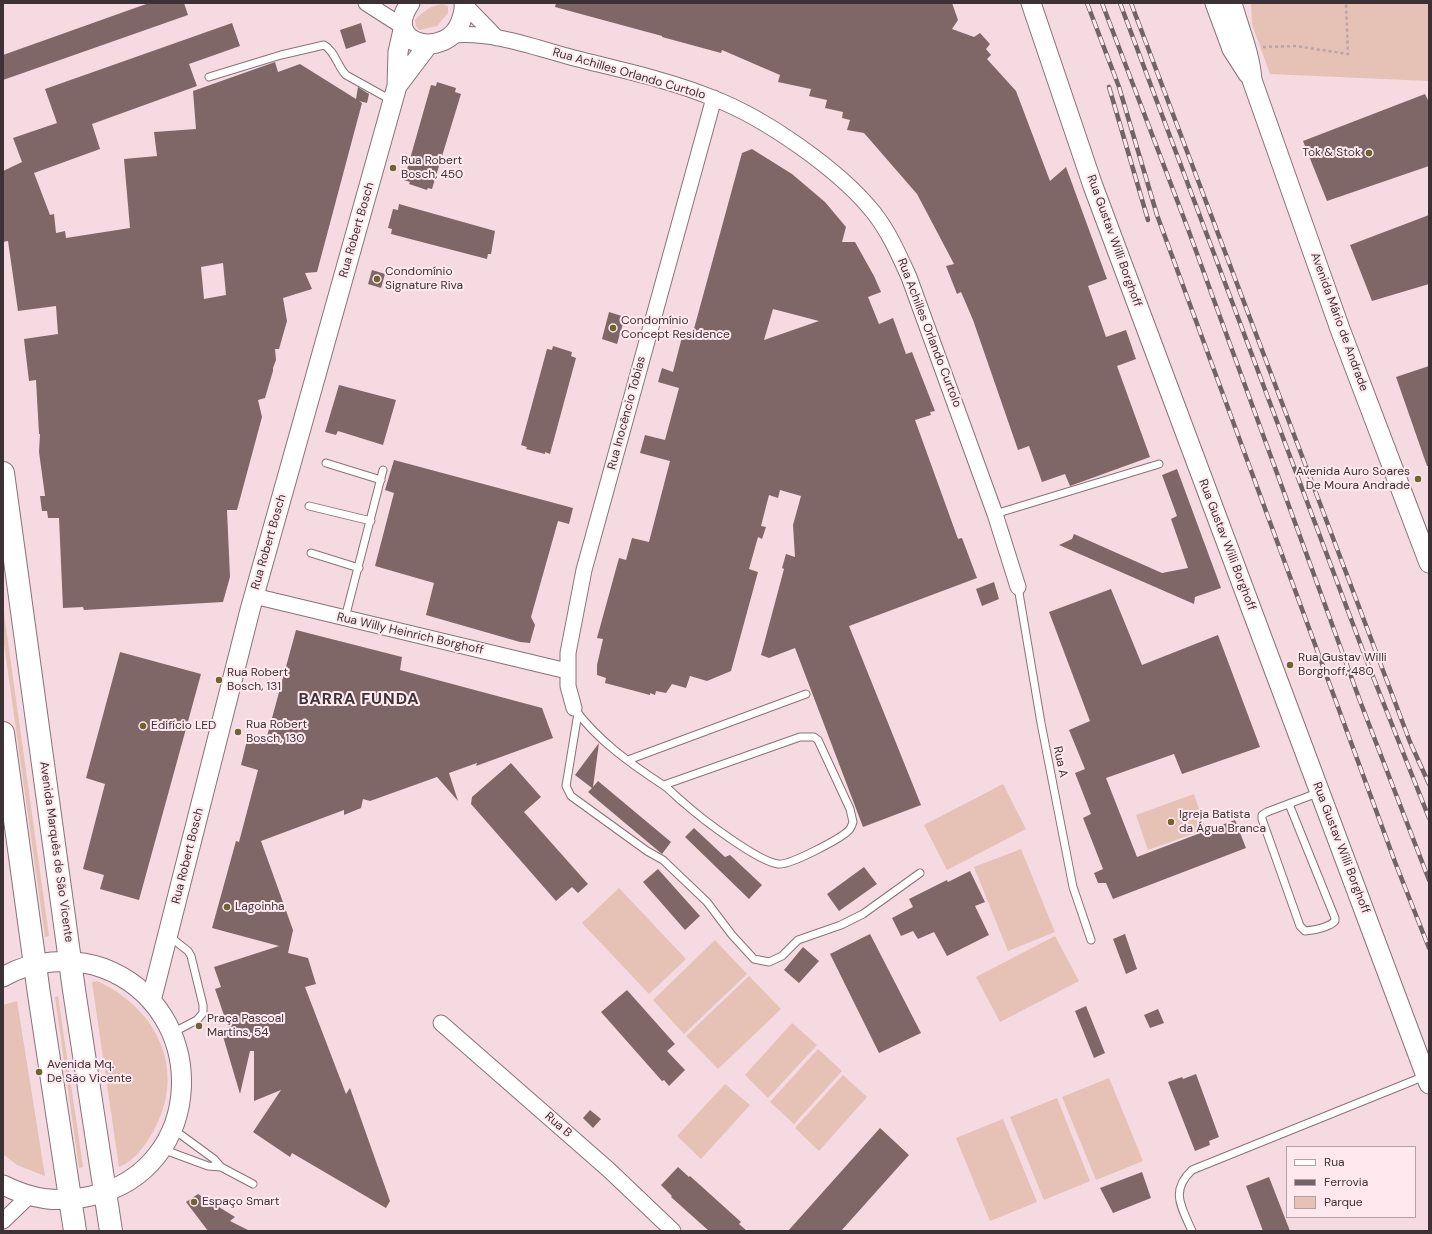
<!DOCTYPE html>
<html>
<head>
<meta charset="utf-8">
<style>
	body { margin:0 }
	#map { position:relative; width:1432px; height:1234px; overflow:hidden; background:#f5dae2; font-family:"DM Sans",sans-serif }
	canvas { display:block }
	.frame { position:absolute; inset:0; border:4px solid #3c3235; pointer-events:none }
	.legend { position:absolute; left:1286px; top:1146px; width:130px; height:72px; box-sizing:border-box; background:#ffe9ef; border:1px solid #b1a0a5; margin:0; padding:5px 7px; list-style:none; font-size:12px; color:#3c3235 }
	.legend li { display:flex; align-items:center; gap:8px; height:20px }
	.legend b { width:20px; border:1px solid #b1a0a5 }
</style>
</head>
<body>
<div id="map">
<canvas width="1432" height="1234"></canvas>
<div class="frame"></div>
<ul class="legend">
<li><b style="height:5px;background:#fff"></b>Rua</li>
<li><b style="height:5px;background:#726367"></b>Ferrovia</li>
<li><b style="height:11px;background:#e5c1b6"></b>Parque</li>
</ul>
</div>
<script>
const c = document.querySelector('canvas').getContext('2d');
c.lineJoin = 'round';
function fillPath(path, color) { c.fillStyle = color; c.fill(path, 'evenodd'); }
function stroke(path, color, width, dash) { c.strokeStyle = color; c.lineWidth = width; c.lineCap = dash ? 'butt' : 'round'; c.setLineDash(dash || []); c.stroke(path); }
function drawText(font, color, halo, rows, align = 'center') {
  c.font = font + ' "DM Sans",sans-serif'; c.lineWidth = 4; c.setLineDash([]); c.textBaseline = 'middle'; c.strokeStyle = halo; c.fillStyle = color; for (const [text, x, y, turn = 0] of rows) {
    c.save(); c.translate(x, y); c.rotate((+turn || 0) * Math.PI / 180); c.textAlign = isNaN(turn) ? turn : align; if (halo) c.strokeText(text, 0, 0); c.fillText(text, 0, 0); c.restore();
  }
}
fillPath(new Path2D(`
	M1251,3H1429V81L1270,74L1252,24Z
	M442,4L448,6V13L437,26L419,30L416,26L415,20C423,12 430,6 442,4Z
	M3,606L49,936L45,937L3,637Z
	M1003,784L1026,829L947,870L924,825Z
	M1194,794L1206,829L1148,850L1136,815Z
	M1021,849L1055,932L1008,951L974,867Z
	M619,888L686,959L649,994L582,923Z
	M1055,936L1079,981L1000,1022L976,977Z
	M715,940L747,974L684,1034L653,1000Z
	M749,976L781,1009L718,1069L686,1036Z
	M97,981C157,1008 188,1071 153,1132C145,1146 134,1161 119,1167L92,982Z
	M58,996L83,1167L79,1168L55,997Z
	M17,1001L45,1176L17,1165L3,1154V1005Z
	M792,1023L817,1045L768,1098L745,1075Z
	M818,1049L842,1071L794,1124L770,1102Z
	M843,1075L867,1097L819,1151L795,1128Z
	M1109,1078L1143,1161L1096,1180L1062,1097Z
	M725,1084L750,1105L701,1159L677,1136Z
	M1057,1098L1090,1181L1044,1200L1010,1117Z
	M1003,1119L1037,1202L990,1221L956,1138Z`), '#e5c1b6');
fillPath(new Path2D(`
	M149,3H184L188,15L3,80V55Z
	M556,3H952L958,20L952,29L974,37L980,33L990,44L986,49L991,55L987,59L1016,91L1050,181L1066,167L1107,279L1088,286L1106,337L1126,330L1136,359L1117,366L1150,457L1070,486L1065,474L1042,482L1029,446L1018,450L973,320L961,292L957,294L946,266L954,264L917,194L864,133L847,130L850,120L842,118L843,112L825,108L827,100L809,96L811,89L778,82L780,75L722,50L721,53L662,37V36L555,7Z
	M232,23L240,46L189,64L197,86L92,124L100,149L34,173L50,215L54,214L56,233L65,231L66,238L130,228L124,159L157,156L154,132L196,129L193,91L275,62L278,72L300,64L356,99L358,87L369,94L367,103L359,101L362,103L317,272L305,273L312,289L283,298L287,321L279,349H275L276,360L273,368V371L265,398L258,400L262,417L237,510H227L230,577L223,602L84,610L83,607L63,608L59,518H48L47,511H42L40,496H45L39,452L40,434H39L36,380L29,381L24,339L58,334L56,306L18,311L8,241L3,242V171L22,162L13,138L57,123L45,89ZM223,263L226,295L204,299L201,267Z
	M361,23L366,42L346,49L340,30Z
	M437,82L456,88L455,92L461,94L432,189L428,188L427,190L409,184L410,182L404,180L431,85L436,86Z
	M1425,94L1429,102V166L1327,201L1303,141Z
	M752,149L792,174L825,202L846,227L842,242H855L874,276L881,292L868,297L879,324L893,318L906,354L912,352L935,411L930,412L931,415L915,420L958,539L962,538L977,578L849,626L921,805L863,827L795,648L769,658L761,655L784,569L782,568L786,554L795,557L793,525L801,496L780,490L778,498L769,495L761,526L766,527L762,539L758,537L749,569L758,572L731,671L707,681L690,676L686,688L672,684L666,693L656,691L655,695L650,693V695L605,683L606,678L597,675V665L603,639L597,638L619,558L626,560L632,538L649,542L670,461L640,453L645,435L665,440L679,388L658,382L662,368L673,372L683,333L692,336L742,153ZM773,309L819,321L764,340Z
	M399,204L495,231L491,254H488L487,259L391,234L392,229L388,228L393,209L398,210Z
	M1429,215V284L1372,301L1350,245Z
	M372,270L385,274L381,288L368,284Z
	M609,312L625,317L617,344L602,339Z
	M553,346L572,352L571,356L576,358L550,454L545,452V454L526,449L527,447L521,445L547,349L552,350Z
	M1429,366V466H1427L1396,377Z
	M339,385L396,400L383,445L338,431L336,435L325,432Z
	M394,460L573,508L569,524L558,521L531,617L535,625L530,643L520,642L426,615L434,583L375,566L394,493L385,490Z
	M1177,469L1221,588L1195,597L1194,604L1059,545L1072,539L1074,534L1162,573L1188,568L1171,519L1177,516L1162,475Z
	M994,582L999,599L982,606L976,589Z
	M1111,589L1142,665L1218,635L1260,747L1182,774L1174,754L1106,778L1137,857L1235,820L1246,848L1113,899L1106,883H1098L1094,873L1103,869L1083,818L1091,814L1075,773L1085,769L1069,730L1090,721L1049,612Z
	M296,630L402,657L400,670L542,708L553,738L476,766L477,763L449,773L458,801L437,777L370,801L363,799L361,808L344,815V810L261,841L293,930L288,953L308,958L316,984L305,987L346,1094L350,1088L390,1201L386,1208L292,1153L290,1157L253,1132L281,1090L254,1101V1051H250L240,1094L222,1033L229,1030L215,989L221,987L214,967L279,946L212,928L236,841L239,842L258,770L241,765L248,736L266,740Z
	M120,652L201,674L139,900L100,889L104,875L83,869L105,784L86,778Z
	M599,743L593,787L598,781L671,842L662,854L588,792L592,788L575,775Z
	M511,763L541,797L524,812L588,884L578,893L572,887L556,901L471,804L472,797Z
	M694,828L725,857L730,855L762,885L749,899L685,837Z
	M864,867L877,884L839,911L827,894Z
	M658,869L700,916L685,930L643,882Z
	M970,871L985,902L975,906L989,935L947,956L934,932L918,939L913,931L901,936L892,918L913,907L909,899L947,880L948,882Z
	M870,934L921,1033L879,1053L830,954Z
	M1125,934L1137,969L1126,974L1113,939Z
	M803,947L819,961L799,983L784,970Z
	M627,990L675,1044L667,1051L685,1070L669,1086L664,1080L662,1081L601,1012Z
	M1086,1006L1105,1053L1094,1058L1075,1011Z
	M1158,1009L1164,1023L1150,1028L1144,1015Z
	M1196,1074L1219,1137L1209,1141L1210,1145L1195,1151L1168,1082L1182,1077L1183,1079Z
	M590,1110L601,1119L593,1128L583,1118Z
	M880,1128L909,1155L841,1231H788Z
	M678,1167L689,1177L690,1176L741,1222L739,1224L747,1231H709L671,1197L672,1196L661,1185Z
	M1142,1172L1151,1198L1113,1213L1100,1188Z
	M1269,1177L1290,1231H1263L1246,1186Z
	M198,1194L235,1217L230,1221L250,1231H208L186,1202Z`), '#7f6767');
const service = new Path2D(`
	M209,77L281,55L324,45C335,51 337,66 346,75L391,100
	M326,463L381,480
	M309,506L371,521
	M995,514L1159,464
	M311,553L359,568
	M1018,587L1041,723L1073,887L1091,940
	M345,618L383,470
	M574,708C597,740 631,764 663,785C671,790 677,798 684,803C702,819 757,861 778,864C789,866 842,838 849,830C851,828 852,825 853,822L850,809L818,740L814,737H800L664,785
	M578,713L566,786L571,796L647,851L663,860L707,902L732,935L754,959L769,962L782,956L798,940L841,925L863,914L920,873
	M628,760L806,694
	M1289,804L1335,918V921C1328,928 1315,930 1305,931L1300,926L1262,819V815L1267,812L1320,792
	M169,936L188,951L191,956L203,1005V1013L197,1020L172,1033
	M173,1129L214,1159L221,1167
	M162,1149L208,1166L221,1167L253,1184
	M1192,1231C1181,1206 1170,1191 1192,1170L1425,1076`);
const minor = new Path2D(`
	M366,3L402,26
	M465,5L497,38
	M453,35C493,31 536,48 574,58C621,70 669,80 713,98C765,118 840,170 874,213C889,232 899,255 909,277L995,514L1018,587
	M254,596L567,671
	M574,708L568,686V653L584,570L714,98
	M441,1023L609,1170L673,1231
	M3,1221L29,1196`);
const tertiary = new Path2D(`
	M410,3C380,46 448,60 461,21C463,15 465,9 464,3
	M1031,3L1093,186L1429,1084
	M1215,3L1232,49L1248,74
	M1232,3C1239,29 1250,53 1252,80L1340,329L1429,563
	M397,86L428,45
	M3,977C31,960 72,957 103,968C212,1009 207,1170 91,1196C58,1203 33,1200 3,1185
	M151,1001L250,610L397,86L398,52L403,30`);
const primary = new Path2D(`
	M3,473L74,990L111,1231
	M3,733L39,994L75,1231`);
stroke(service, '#8a7279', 9);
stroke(minor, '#8a7279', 17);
stroke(tertiary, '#8a7279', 21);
stroke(primary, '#8a7279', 24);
stroke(new Path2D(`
	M1263,47L1296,46L1348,54L1346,3`), '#b9a4aa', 2.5, [3, 3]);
stroke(service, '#fff', 7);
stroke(minor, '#fff', 15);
stroke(tertiary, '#fff', 19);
stroke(primary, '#fff', 22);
const rail = new Path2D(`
	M1087,3L1119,87L1157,215L1395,862L1429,948
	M1102,3L1188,229L1360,701L1429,880
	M1120,3L1366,659L1429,818
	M1131,3L1410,742L1429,784
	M1109,87L1148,220`);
stroke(rail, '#726367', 4.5);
stroke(rail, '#ffe9ef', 3, [9]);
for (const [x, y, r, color] of [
	[1369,153,4,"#706330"],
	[393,168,4,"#706330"],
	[377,279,4,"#706330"],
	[613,328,4,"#706330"],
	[1418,479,4,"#706330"],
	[1290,665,4,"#706330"],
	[219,680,4,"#706330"],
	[143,726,4,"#706330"],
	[238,732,4,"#706330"],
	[1171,822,4,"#706330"],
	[227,907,4,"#706330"],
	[199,1026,4,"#706330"],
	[39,1072,4,"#706330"],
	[194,1202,4,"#706330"]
]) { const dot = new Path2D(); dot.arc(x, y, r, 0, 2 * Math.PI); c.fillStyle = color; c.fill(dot); stroke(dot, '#ffe9ef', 1.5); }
drawText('12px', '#3c3235', '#ffe9ef', [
	["Rua Achilles Orlando Curtolo",629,74,16],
	["Rua Robert Bosch",357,230,-74],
	["Rua Gustav Willi Borghoff",1114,241,70],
	["Avenida Mário de Andrade",1339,322,70],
	["Rua Achilles Orlando Curtolo",929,333,69],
	["Rua Inocêncio Tobias",627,413,-75],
	["Rua Robert Bosch",269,542,-74],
	["Rua Gustav Willi Borghoff",1227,545,69],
	["Rua Willy Heinrich Borghoff",410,634,13],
	["Rua A",1060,762,78],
	["Rua Gustav Willi Borghoff",1341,848,69],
	["Avenida Marquês de São Vicente",56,852,82],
	["Rua Robert Bosch",188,856,-76],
	["Rua B",558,1125,41]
]);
drawText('12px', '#3c3235', '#ffe9ef', [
	["Tok & Stok",1361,153,"right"],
	["Rua Robert",401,161],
	["Bosch, 450",401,175],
	["Condomínio",385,272],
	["Signature Riva",385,286],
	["Condomínio",621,321],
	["Concept Residence",621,335],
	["Avenida Auro Soares",1410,472,"right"],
	["De Moura Andrade",1410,486,"right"],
	["Rua Gustav Willi",1298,658],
	["Borghoff, 480",1298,672],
	["Rua Robert",227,673],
	["Bosch, 131",227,687],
	["Rua Robert",246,725],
	["Bosch, 130",246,739],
	["Edifício LED",151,726],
	["Igreja Batista",1179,815],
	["da Água Branca",1179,829],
	["Lagoinha",235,907],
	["Praça Pascoal",207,1019],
	["Martins, 54",207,1033],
	["Avenida Mq.",47,1065],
	["De São Vicente",47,1079],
	["Espaço Smart",202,1202]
], 'left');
c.letterSpacing = '1px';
drawText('bold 16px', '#3c3235', '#ffe9ef', [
	["BARRA FUNDA",359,700]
]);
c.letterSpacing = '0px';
</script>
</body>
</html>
